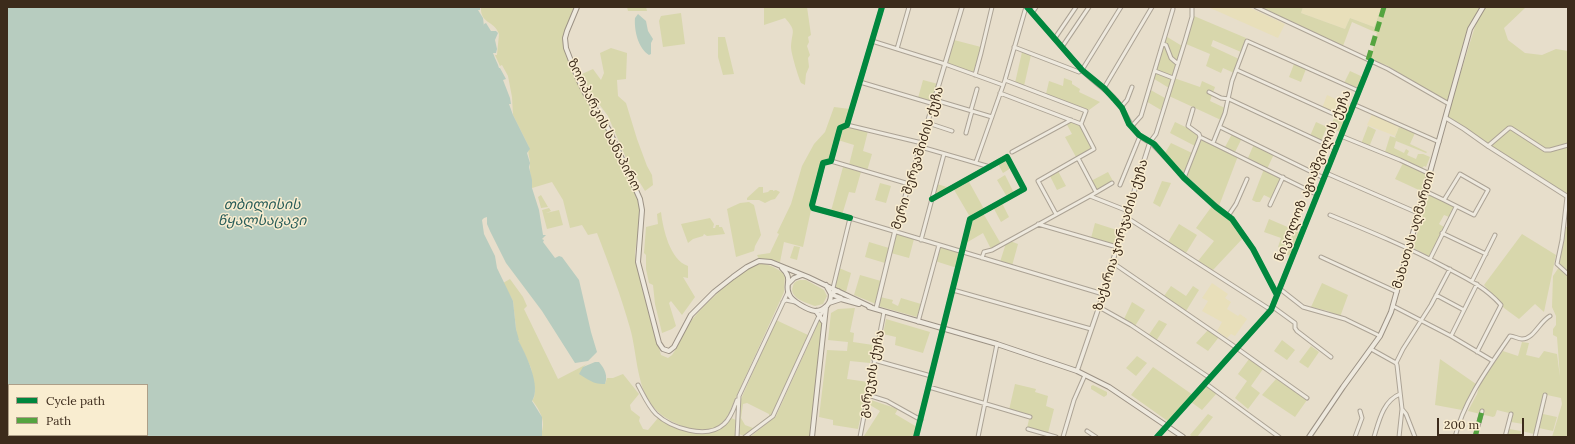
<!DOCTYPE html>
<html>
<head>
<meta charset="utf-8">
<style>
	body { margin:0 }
	#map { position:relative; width:1575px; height:444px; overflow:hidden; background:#e7decb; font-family:Lora,serif }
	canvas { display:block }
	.frame { position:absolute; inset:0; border:8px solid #3c2b1b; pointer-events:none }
	.legend { position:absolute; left:8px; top:384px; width:140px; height:52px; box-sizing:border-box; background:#f9edd0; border:1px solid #ad9f88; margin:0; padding:5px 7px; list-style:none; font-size:12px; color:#3c2b1b }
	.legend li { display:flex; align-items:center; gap:8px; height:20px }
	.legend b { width:20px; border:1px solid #ad9f88 }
	.scale { position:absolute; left:1437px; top:418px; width:87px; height:18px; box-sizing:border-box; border:2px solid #3c2b1b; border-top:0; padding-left:5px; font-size:12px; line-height:14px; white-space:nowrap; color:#3c2b1b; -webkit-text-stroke:3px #f9edd0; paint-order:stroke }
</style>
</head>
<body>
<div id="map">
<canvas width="1575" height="444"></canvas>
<div class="frame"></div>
<ul class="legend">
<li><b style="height:5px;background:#00873e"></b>Cycle path</li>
<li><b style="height:5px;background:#54a440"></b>Path</li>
</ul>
<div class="scale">200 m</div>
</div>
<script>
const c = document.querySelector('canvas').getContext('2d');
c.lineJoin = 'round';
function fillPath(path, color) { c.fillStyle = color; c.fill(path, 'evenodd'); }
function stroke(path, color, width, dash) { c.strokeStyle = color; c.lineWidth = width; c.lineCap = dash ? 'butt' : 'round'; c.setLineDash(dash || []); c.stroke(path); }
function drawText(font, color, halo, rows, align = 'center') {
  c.font = font + ' Lora,"Noto Sans Georgian",serif'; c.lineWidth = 3; c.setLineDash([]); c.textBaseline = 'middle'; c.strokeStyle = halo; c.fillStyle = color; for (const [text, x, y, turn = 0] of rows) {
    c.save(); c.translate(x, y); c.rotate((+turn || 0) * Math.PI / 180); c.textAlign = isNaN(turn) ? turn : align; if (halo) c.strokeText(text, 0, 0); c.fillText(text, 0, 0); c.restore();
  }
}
fillPath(new Path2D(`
	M1208,7H1248L1285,24L1278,38Z
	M1303,7H1382L1374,27L1350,18L1345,29L1301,13Z
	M1327,95L1351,106L1346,118L1322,108Z
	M1372,114L1399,127L1395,136L1367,125Z
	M1212,283L1228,294L1225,298L1231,302L1227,309L1238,316L1240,314L1247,319L1235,336L1231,334L1227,338L1217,331L1222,322L1202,311L1208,301L1202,298Z`), '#e8dfba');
fillPath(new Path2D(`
	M481,7H574L564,34L563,40L565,51L576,80L602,122L639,201L640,218L635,253L636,264L661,355L668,358L672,355C679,346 681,335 688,325C698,310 742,267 760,264C768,263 779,269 785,275L784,292L728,415C721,427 712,431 698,430C681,428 660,417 651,404C636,383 637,352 630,328C621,296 609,264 597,233L588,235L582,225L570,228L563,200L552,182L532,188C532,180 529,172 530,163C530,157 527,154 529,147L513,115L512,97L508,76L502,65L500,66L495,55H497L499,34C494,20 480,24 481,7Z
	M627,7H646L647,11H628Z
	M764,7H807L811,35L808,37L809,42L807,46L810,55L808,58L809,67L806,74L805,85L801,83C798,76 791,53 791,47C792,30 797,32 785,18L764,25Z
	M1259,7H1303L1301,13L1345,29L1350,18L1374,27L1382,7H1480L1469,27L1448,102L1386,65L1370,60L1377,33L1352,22L1343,46Z
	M1486,7H1534L1525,8L1504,28L1508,40L1525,53L1542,55L1556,49L1568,51V196H1564L1446,120L1477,20Z
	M681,13L685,44L663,47L659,21L661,16Z
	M1194,16L1246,38L1241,52L1213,40L1211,46L1239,59L1234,73L1223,68L1221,73L1206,66L1210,54L1186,44Z
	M1164,35L1182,46L1169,88L1151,77Z
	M718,37H725L734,74L723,75L718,57Z
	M954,40L981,47L974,73L946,64Z
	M611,48L627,53L626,79L617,80L618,96L626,103L637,139L647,166L652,175L653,185L645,191L629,165L608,116L590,92L582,74L593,69L601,80L604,73L600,53Z
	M1022,52L1031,55L1024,86L1015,83Z
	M1294,64L1306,69L1301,82L1289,77Z
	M1350,71L1363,77L1358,89L1344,83Z
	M1064,78L1072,81V84L1080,89L1079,92L1100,102L1089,110L1046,94L1049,81L1063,86Z
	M1174,78L1200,87L1202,81L1215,87L1210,101L1225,108L1221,120L1169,96Z
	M923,80L938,84L932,102L918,98Z
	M1147,88L1165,98L1161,110L1144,100Z
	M834,107L850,109L846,124L839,127L830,159L821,162L809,207L811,210L803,247L784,242L780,262L759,259L757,255L770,253L779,234L777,233L791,204L802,166L814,144L825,132Z
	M1335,116L1346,121L1342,133L1330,127Z
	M1071,121L1080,125L1091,147V150L1076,157L1065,137L1072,134L1066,123Z
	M1175,122L1200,134L1195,146L1170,133Z
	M1316,122L1327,127L1321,141L1310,136Z
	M846,126L868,131L863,151L872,154L867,171L849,165L854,145L838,140L842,128Z
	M1368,126L1376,130L1369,147L1361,144Z
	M1399,127L1415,133L1410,144L1427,152L1426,153L1396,141L1394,148L1404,153L1406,149L1409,151L1407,155L1416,159L1418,154H1423L1430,157L1426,167L1424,166L1422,168L1385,152L1390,136L1396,138L1395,137Z
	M1232,134L1242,138L1235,152L1225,147Z
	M1201,139L1238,156L1219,206L1187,176Z
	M1171,143L1192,153L1186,172L1184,173L1165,153Z
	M1254,144L1274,154L1267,169L1248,158Z
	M1006,160L1011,168L1003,173L998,164Z
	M1403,163L1427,174L1421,191L1395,179Z
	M843,167L861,172L855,193L849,192L842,215L831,211Z
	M1264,169L1281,178L1272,199L1264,195L1260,202H1256L1252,200Z
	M1058,171L1066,186L1057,190L1050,176Z
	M1108,172L1113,181L1097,190L1091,181Z
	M1005,175L1014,193L1007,197L997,180Z
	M968,180L984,209L970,217L953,188Z
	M1162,181L1171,183L1160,207L1153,203Z
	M880,183L891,186L886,203L875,200Z
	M937,184L950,188L934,196Z
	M759,187H763V193L768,192L770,190H773V191L776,190L780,192L775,199L771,200L765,203L759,200H747V198Z
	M1429,194L1454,207L1449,217L1444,215L1439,224L1444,227L1429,256L1413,248Z
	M541,195L548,207L541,208L538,197Z
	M749,202L754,205L761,235L755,246L754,251L736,257L727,209L740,203Z
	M1002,203L1009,217L1001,222L993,207Z
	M1212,206L1231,219L1244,237L1213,270L1198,261L1214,241L1196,228Z
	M549,208L551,211L546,213L559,210L563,225L547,229L542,210Z
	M661,212C663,229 670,260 688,266V278L683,277L695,297L682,315L671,301L669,303L676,326L672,329L662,333L655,304L653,285L649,283L646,269V255L644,253L646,227L658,224L657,214Z
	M983,213L1001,244L991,249L983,233L966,243L972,219Z
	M710,218L714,224L713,228H715L716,225H719V227H722L725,234L707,236L704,234L703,236L693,239L688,243L681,224Z
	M1269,219L1299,232L1292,257L1282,252L1283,250L1278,247L1281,238L1264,232Z
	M1095,223L1120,231L1116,246L1091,238Z
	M1179,224L1197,235L1186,253L1168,242Z
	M1566,227H1568V437H1552L1562,404L1561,398L1547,395L1543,414L1557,417L1553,431L1539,428L1534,434L1522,431L1523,424L1511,422L1509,413L1497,410L1495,416L1493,417L1468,411L1477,394L1480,383L1503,351L1518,356L1522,342L1529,343L1526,355L1539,358L1544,351L1557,354L1560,377L1557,337L1553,335V329L1556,325V316L1552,307L1553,276L1559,267Z
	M896,233L914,239L909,258L891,253Z
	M1522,234L1556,255L1544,312L1535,304L1519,319L1504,308L1484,285Z
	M1010,241L1018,244L1012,266L1000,262L1006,243Z
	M869,242L889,248L885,263L865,257Z
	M794,246L800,247L797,260L790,258Z
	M939,247L960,253L957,268L935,261Z
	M839,268L851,273L846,292L834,287Z
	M860,275L881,281L876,304L854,295Z
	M510,279L523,297L527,306L524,309L558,379L587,364L583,367L605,384L607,378H613L623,374L639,394L630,405L631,410L640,417L639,421L643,429L648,430L658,418C682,430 711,444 731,418L736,420L735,437H542C541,432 543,430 543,424C543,416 537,406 532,400L534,398L535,390L531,368L517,338L513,301L503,283Z
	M800,280H806L824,290L827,296L823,304L815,306C807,303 788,298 793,286C794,282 796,281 800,280Z
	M1322,283L1348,295L1340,317L1328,311L1311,307Z
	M1171,286L1186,296L1193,286L1199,290L1186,311L1164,296Z
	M880,297L893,300L892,303L898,306L901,298L921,304L917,317L878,306Z
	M1132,302L1145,310L1135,326L1124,319Z
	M855,308L850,332L854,333L853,342L873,345L870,363L850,361L847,379L868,382L858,429L833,425V420L819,417L827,350L847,351L848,342L828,340L831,313L838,309Z
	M820,319L822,322L810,437H750L776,416Z
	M886,319L930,332L923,353L895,345L896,337L883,334Z
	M776,320L808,335L772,414L744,436L739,434L741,399ZM747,403L769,414V416L753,428L745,425L741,418L743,404Z
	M1159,320L1167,324L1156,341L1148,336Z
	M1208,330L1219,337L1208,351L1196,343Z
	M1282,340L1295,350L1287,360L1274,351Z
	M1311,346L1319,352L1308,368L1299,362Z
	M1137,356L1147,363L1136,376L1126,368Z
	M1249,359L1263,369L1251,386L1260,393L1248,409L1235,398L1247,381L1238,374Z
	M1440,359L1476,384L1462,410L1435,405Z
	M1153,367L1193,395L1169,422L1131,395Z
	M1276,379L1307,400L1295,417L1262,395Z
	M1015,384L1036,389L1035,392L1048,396L1046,406L1054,409L1048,433L1027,428L1030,415L1009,410Z
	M1093,385L1107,392V395L1104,397L1091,389V386Z
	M1206,385L1217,393L1202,410L1191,402Z
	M871,400L898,409L895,414L917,427L915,437H866L864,436L880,411L870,405Z
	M1208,414L1213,417L1197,437H1193L1190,435Z
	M1509,429L1521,431L1520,437H1507Z`), '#d8d7ac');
fillPath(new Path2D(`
	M7,7H480V10H478L483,18L484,26V24L486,23L491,31H496L498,33L495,40L497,49L496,53H493C495,59 498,64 499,68H500L506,79L503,80L510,98L511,104H509L513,115L530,149L527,153L530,163L529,167L532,180V188L539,210L543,235H546L542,239L544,240L543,242L555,258L559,256L562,257L579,280L591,332L597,352L588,361L575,363L542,311L506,263L490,231L487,224V217L484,218L482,220L484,234L495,256L497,268L513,301L516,329L519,340H518C525,352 542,387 532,401L542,417V437H7ZM9,385H147V435H9Z
	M638,14L646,21L648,31L653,39L651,43V54L649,55C638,48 634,30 635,18Z
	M595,362H599C605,369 608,376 605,384C595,385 587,379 579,374L583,367Z`), '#b7ccbf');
const minor = new Path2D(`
	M1026,7L1005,80L1086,111L1081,124L1094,149L1078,158L1096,192
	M1192,7V17L1185,41L1156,134L1150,142L1199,192L1232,219L1253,249L1277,295
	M1256,7L1388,69L1449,104
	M1032,13L1036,7
	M1055,38L1076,7
	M872,41L945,64L1003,85
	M1163,44L1166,45L1171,58L1178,64
	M1014,47L1079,72L1082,70L1121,7
	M1062,47L1089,7
	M897,49L909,7
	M1237,70L1347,120
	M1155,71L1173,78
	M975,75L981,53L992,7
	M860,82L934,104
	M1104,88L1152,7
	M1209,92L1221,98L1229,99L1336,149
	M1000,93L1081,124
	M935,100L992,117
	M1353,104L1439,142
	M1121,107L1127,100L1132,87
	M1193,109L1188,126L1199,134L1200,137
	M971,110L977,89
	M928,123L952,131
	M847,125L922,143
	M1132,126L1141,116L1173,9
	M1220,127L1324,178
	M966,133L972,111
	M1341,136L1400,160L1430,174
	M1213,143L1225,113L1232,81L1247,41L1359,91
	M1488,146L1509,128H1511L1545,150H1550L1568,145
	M921,147L990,167
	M1012,152L1071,120
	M831,161L909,184
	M976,162L1005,80
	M1326,173L1418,213
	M1184,178L1200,137L1316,194
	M1120,185L1140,136
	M1425,191L1444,200L1460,174L1488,190L1474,215L1444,200
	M1090,196L1112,183
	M1567,197L1562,240L1557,264L1568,274
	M1270,205L1283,177
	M1056,214L1038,181L1078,158
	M1330,215C1369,231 1408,247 1445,267C1466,278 1485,287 1501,305L1477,352
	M1228,216L1236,204L1247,179
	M1126,217L1271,310
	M850,218L813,208L812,205L823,163L831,161L840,128L847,125L882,7
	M1038,224L1117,247
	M1442,233L1486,254
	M921,240L944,154
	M1321,257L1397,292
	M982,258L984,252L992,250L1090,196L1128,211
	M1430,259L1456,207
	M1113,263L1231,344L1307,398
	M1472,281L1495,235
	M833,288L850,218L1103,294
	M1280,289L1303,307L1345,319L1380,336
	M953,290L1091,329
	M1436,295L1464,310
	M783,302L786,300L795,302
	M1393,306L1451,336L1493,361
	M1099,307L1131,325L1210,378
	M1273,307L1295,323V328L1297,331L1331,357
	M918,322L939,245
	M1451,336L1477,284
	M1371,349L1396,363L1397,365L1402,409L1399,437
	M874,360L931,376
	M1396,363L1403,349L1431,305L1450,269
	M1205,383L1279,437
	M638,385C643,394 648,406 656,414C671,428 707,440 724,424C731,418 734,408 737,400
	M929,387L1030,417
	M868,395L887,401L921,420
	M1402,409L1406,414L1415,437
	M1028,429L1056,437
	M1087,431L1096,437
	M737,437L739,396L788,292
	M745,437L773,416L818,318L825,309
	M860,437L884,312
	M916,437L970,219L1024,189L1007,157L932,199
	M978,437L997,344
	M1063,437L1074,400L1085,375
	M1157,437L1271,310L1371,61
	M1355,437L1362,418L1360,411
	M1374,437C1379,421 1383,401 1400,394
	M1455,437C1464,400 1489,367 1510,336C1514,336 1518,339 1522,339C1534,339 1539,322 1550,316
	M1475,437L1482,411
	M1505,437L1511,414
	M1535,437L1545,395`);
const tertiary = new Path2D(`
	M1027,7C1046,28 1063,49 1082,70C1092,81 1106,89 1116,100C1128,114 1131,135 1150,142L1126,217L1099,307L1077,371
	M1446,118L1464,129L1488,146L1568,197
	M876,309L895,231L962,7`);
const secondary = new Path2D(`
	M577,7L567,31L565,38L566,48L578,79L585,93L609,130L640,199L642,210L638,262L659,343L663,349L669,351L674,347L691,315L714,292L733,277L747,267L759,261L771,262L808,277L871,307
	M782,268C794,279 784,285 789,294C791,301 808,310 815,311C818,311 822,310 824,308C829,305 831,300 831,294L826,285
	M789,283L794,278L802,275
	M838,291H834L833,295L841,298
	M829,303L841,299L859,304
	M869,307L997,344L1077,371L1109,387L1183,437
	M816,311L823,321
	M812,437L826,307
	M1309,437L1343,387L1380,336L1391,312L1470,29L1483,7`);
stroke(minor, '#aca395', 5);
stroke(tertiary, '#aca395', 5.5);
stroke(secondary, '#9c9285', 6);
stroke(minor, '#eee9de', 3);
stroke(tertiary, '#eee9de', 3.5);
stroke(secondary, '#eee9de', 4);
stroke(new Path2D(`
	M1368,60L1384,7
	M1475,437L1482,411`), '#54a440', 5, [10, 5]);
stroke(new Path2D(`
	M1027,7L1082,70L1104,88L1115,100L1122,108L1129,124L1139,135L1154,144L1184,178L1216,207L1232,219L1253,249L1277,295
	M850,218L813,208L812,205L823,163L831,161L840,128L847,125L882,7
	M916,437L970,219L1024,189L1007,157L932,199
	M1157,437L1271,310L1371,61`), '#00873e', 6);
drawText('13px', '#3c2b1b', '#f9edd0', [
	["ზოოპარკის სანაპირო",604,125,63],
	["მერი შერვაშიძის ქუჩა",918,158,-73],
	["ნიკოლოზ აგიაშვილის ქუჩა",1313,176,-68],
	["მახათას აღმართი",1414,230,-74],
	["ზაქარია ჯორჯაძის ქუჩა",1121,235,-73],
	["გარეჯის ქუჩა",872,374,-79]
]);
drawText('italic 14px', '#295d59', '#f9edd0', [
	["თბილისის",262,205],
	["წყალსაცავი",262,221]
]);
</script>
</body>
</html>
